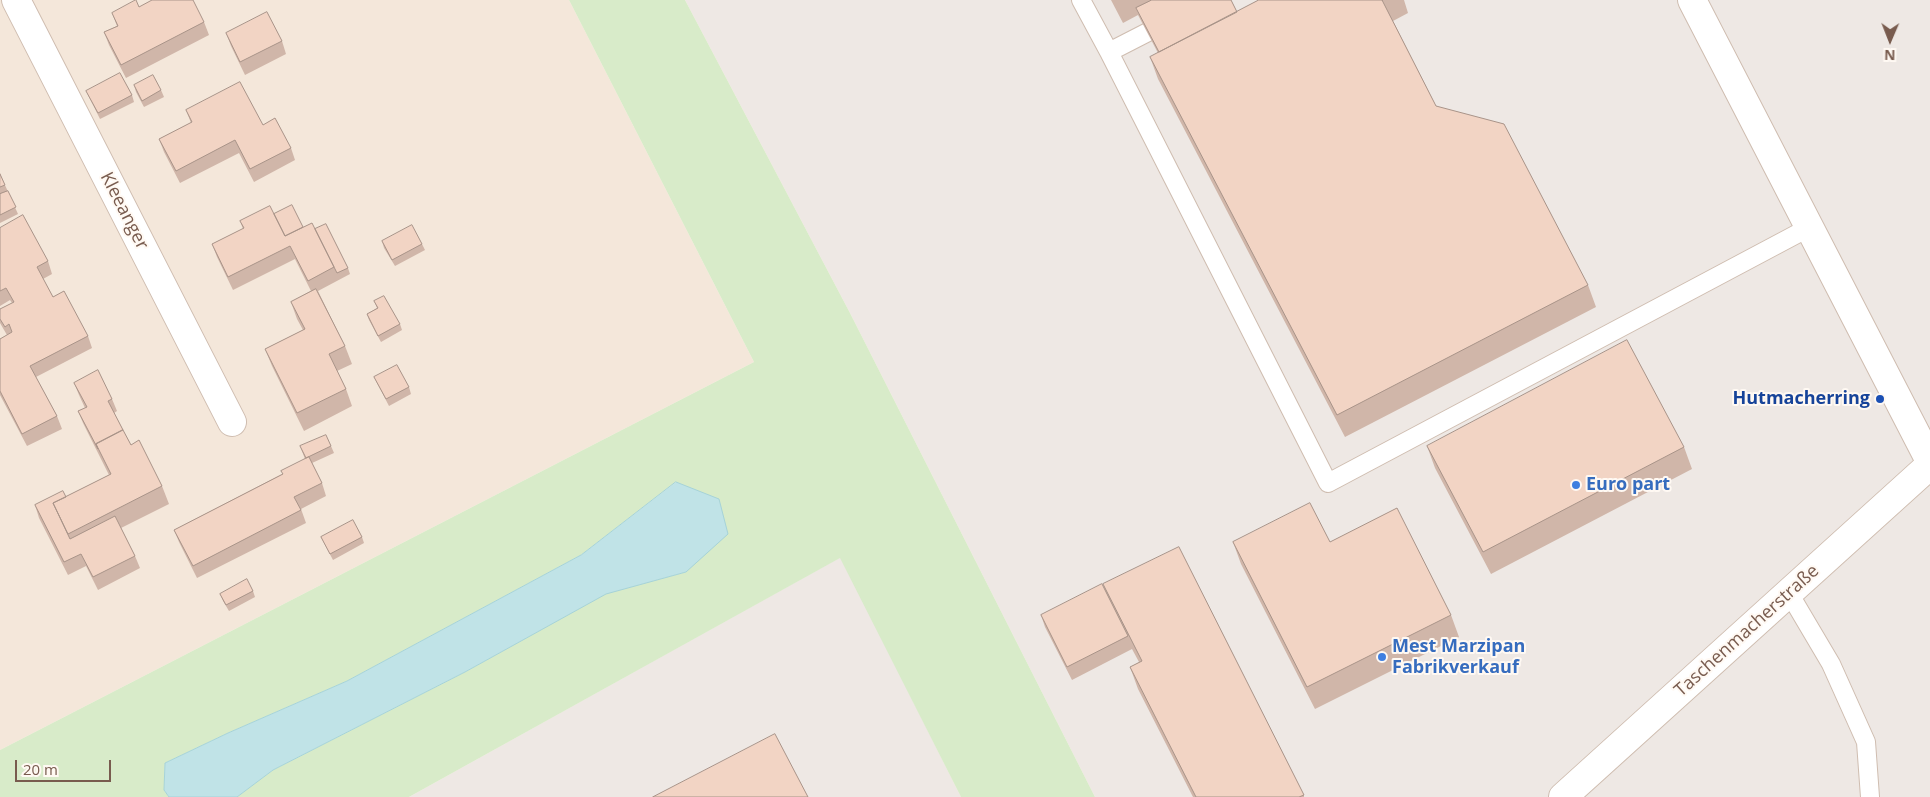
<!DOCTYPE html>
<html>
<head>
<meta charset="utf-8">
<style>
	body { margin:0 }
	#map { position:relative; width:1930px; height:797px; overflow:hidden; background:#fcf5ec; font-family:"Open Sans",sans-serif }
	canvas { display:block }
	.north { position:absolute; left:1865px; top:15px; width:50px; height:50px; -webkit-text-stroke:4px #fff9f3; paint-order:stroke; rotate:181deg; font-size:14px; font-weight:700; line-height:20px; text-align:center; color:#785b4e }
	.north::after { content:''; display:block; margin:auto; width:18px; height:22px; background:#785b4e; clip-path:polygon(50% 0,100% 100%,50% 72%,0 100%) }
	.scale { position:absolute; left:15px; top:760px; width:96px; height:22px; box-sizing:border-box; border:2px solid #785b4e; border-top:0; padding-left:6px; font-size:15px; line-height:18px; white-space:nowrap; color:#785b4e; -webkit-text-stroke:4px #fff9f3; paint-order:stroke }
</style>
</head>
<body>
<div id="map">
<canvas width="1930" height="797"></canvas>
<div class="north">N</div>
<div class="scale">20 m</div>
</div>
<script>
const c = document.querySelector('canvas').getContext('2d');
c.lineJoin = 'round';
function fillPath(path, color) { c.fillStyle = color; c.fill(path, 'evenodd'); }
function stroke(path, color, width, dash) { c.strokeStyle = color; c.lineWidth = width; c.lineCap = dash ? 'butt' : 'round'; c.setLineDash(dash || []); c.stroke(path); }
function drawText(font, color, halo, rows, align = 'center') {
  c.font = font + ' "Open Sans",sans-serif'; c.lineWidth = 4; c.setLineDash([]); c.textBaseline = 'middle'; c.strokeStyle = halo; c.fillStyle = color; for (const [text, x, y, turn = 0] of rows) {
    c.save(); c.translate(x, y); c.rotate((+turn || 0) * Math.PI / 180); c.textAlign = isNaN(turn) ? turn : align; if (halo) c.strokeText(text, 0, 0); c.fillText(text, 0, 0); c.restore();
  }
}
fillPath(new Path2D(`
	M0,0H569L754,362L0,750Z`), '#f4e7da');
fillPath(new Path2D(`
	M685,0H1930V797H1095L850,313Z
	M841,557L961,797H409Z`), '#eee8e4');
fillPath(new Path2D(`
	M569,0H685L850,313L1095,797H961L840,558L409,797H237L273,770L465,672L606,593L686,572L676,482L581,555L347,681L228,733L165,763L164,790L169,797H0V750L754,362Z`), '#d8ebc9');
const water = new Path2D(`
	M676,482L719,499L728,534L686,572L606,594L465,672L273,770L237,797H169L164,790L165,763L228,733L347,681L581,555Z`);
fillPath(water, '#c0e3e7');
stroke(water, '#a6d3d8', 1);
const lane = new Path2D(`
	M1081,0L1109,52L1148,32
	M1109,52L1328,483L1810,227
	M1789,593L1831,664L1866,742L1870,797`);
const street = new Path2D(`
	M16,0L232,422
	M1692,0L1930,461
	M1563,797L1930,465`);
stroke(lane, '#cfbdb0', 20);
stroke(street, '#cfbdb0', 30);
stroke(lane, '#fff', 18);
stroke(street, '#fff', 28);
fillPath(new Path2D(`
	M1111,0H1231L1237,12L1259,0H1404L1408,13L1393,21L1436,106L1588,285L1596,307L1345,437L1158,79L1150,57L1158,53L1138,15L1123,23Z
	M139,7L204,22L209,35L126,78L109,45L104,32L117,26L112,13Z
	M226,33L282,41L286,54L245,75L231,46Z
	M134,85L161,90L164,97L144,107L136,92Z
	M86,91L132,95L134,102L100,119Z
	M186,110L263,125L291,148L295,160L254,182L239,153L180,183L164,152L159,139L191,123Z
	M0,174L18,214L0,223Z
	M274,214L303,227L315,229L348,268L350,274L318,291L345,346L352,364L337,371L346,389L352,406L304,431L272,366L265,349L303,330L297,319L291,302L311,291L295,259L233,290L217,257L212,244L243,229L240,221Z
	M0,228L48,261L52,274L43,279L53,297L88,336L92,348L36,377L57,416L62,429L27,446L0,395V339L7,335L0,323V309L12,303L10,300L0,306Z
	M382,241L422,244L425,250L395,266L384,248Z
	M374,301L400,324L402,330L381,342L369,320L367,314L377,308Z
	M374,377L409,387L411,394L389,406L377,383Z
	M74,383L112,399L117,411L114,413L131,445L162,486L169,504L121,528L135,556L140,568L98,590L86,566L68,575L39,518L35,505L66,497L109,475L83,423L78,411L85,408L79,395Z
	M300,446H331L334,453L312,463L322,483L326,496L301,509L306,523L197,578L179,542L174,530L282,474L305,459Z
	M1427,446L1684,447L1692,469L1491,574L1435,468Z
	M321,537H362L364,543L333,560L324,543Z
	M1233,542H1330L1451,615L1459,637L1315,709L1241,564Z
	M1103,584L1304,795V797H1193L1138,689L1130,667L1139,662L1132,649L1072,680L1045,627L1041,615L1106,593Z
	M253,591L255,597L229,611L223,601L220,594Z`), '#d0b6a9');
const building = new Path2D(`
	M136,0L139,7L152,0H193L204,22L121,65L104,32L118,26L112,13Z
	M1152,0H1231L1237,12L1159,52L1136,8Z
	M1259,0H1383H1382L1436,106L1504,124L1588,285L1337,415L1150,57Z
	M267,12L282,41L240,62L226,33Z
	M120,73L132,95L98,113L86,91Z
	M153,75L161,90L142,101L134,85Z
	M240,82L263,125L275,118L291,148L250,169L235,140L176,171L159,139L192,122L186,110Z
	M0,174L5,185L0,187Z
	M8,191L16,207L0,215V194Z
	M292,205L303,227L285,236L274,214Z
	M270,206L285,236L312,223L334,267L308,281L290,246L228,277L212,244L244,228L240,221Z
	M23,215L48,261L37,267L53,297L64,291L88,336L30,366L57,416L22,434L0,391V339L12,332L9,324L5,327L0,319V309L14,302L6,288L0,291V228Z
	M326,224L348,268L337,273L315,229Z
	M412,225L422,244L392,260L382,241Z
	M316,289L345,346L329,354L346,389L297,413L265,349L305,329L291,302Z
	M384,296L400,324L378,336L367,314L378,308L374,301Z
	M1627,340L1684,447L1483,552L1427,446Z
	M397,365L409,387L386,399L374,377Z
	M98,370L112,399L108,401L123,430L96,444L98,449L78,411L87,407L74,383Z
	M123,430L131,445L139,440L162,486L68,534L53,503L111,474L96,444Z
	M326,435L331,446L306,458L300,446Z
	M309,457L322,483L294,497L301,510L193,566L174,530L283,474L281,471Z
	M63,491L66,497L53,503L70,539L115,516L135,556L93,577L81,554L64,562L35,505Z
	M1310,503L1330,542L1397,508L1451,615L1307,687L1233,542Z
	M353,520L362,537L330,554L321,537Z
	M1179,547L1304,795L1299,797H1196L1130,667L1142,661L1103,584Z
	M247,579L253,591L226,605L220,594Z
	M1102,584L1128,636L1067,667L1041,615Z
	M775,734L808,797H653Z`);
fillPath(building, '#f2d4c4');
stroke(building, '#a99489', 1);
for (const [x, y, r, color] of [
	[1880,399,5,"#1a4fb4"],
	[1576,485,5,"#3f7fe0"],
	[1382,657,5,"#3f7fe0"]
]) { const dot = new Path2D(); dot.arc(x, y, r, 0, 2 * Math.PI); c.fillStyle = color; c.fill(dot); stroke(dot, '#fff9f3', 2); }
drawText('18px', '#785b4e', '#fff9f3', [
	["Kleeanger",124,211,63],
	["Taschenmacherstraße",1747,631,-42]
]);
drawText('bold 18px', '#164399', '#fff9f3', [
	["Hutmacherring",1870,399]
], 'right');
drawText('bold 18px', '#366cbe', '#fff9f3', [
	["Euro part",1586,485],
	["Mest Marzipan",1392,647],
	["Fabrikverkauf",1392,668]
], 'left');
</script>
</body>
</html>
